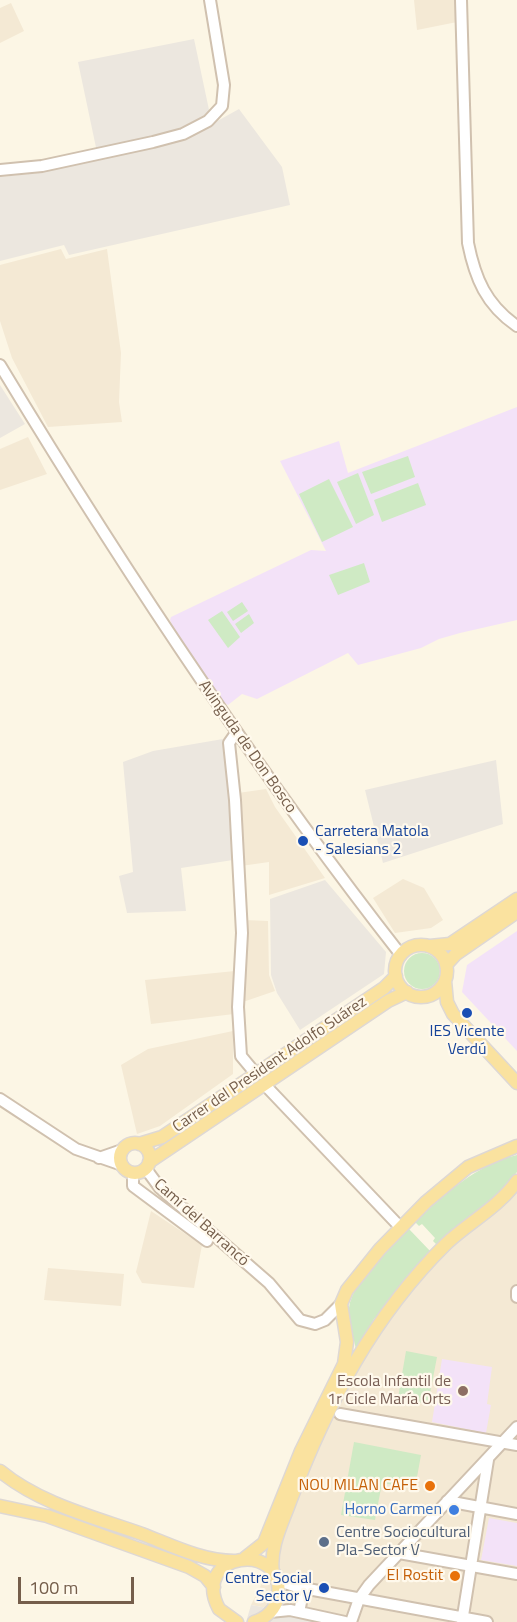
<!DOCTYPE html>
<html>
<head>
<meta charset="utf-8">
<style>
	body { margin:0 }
	#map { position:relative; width:517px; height:1622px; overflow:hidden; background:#fcf6e5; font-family:"Titillium Web",sans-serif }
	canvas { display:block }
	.scale { position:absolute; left:18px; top:1577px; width:116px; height:27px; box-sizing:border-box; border:3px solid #755e4b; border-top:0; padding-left:8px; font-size:18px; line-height:21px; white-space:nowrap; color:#755e4b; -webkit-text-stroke:4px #fff9ec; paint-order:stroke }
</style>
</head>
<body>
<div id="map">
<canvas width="517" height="1622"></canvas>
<div class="scale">100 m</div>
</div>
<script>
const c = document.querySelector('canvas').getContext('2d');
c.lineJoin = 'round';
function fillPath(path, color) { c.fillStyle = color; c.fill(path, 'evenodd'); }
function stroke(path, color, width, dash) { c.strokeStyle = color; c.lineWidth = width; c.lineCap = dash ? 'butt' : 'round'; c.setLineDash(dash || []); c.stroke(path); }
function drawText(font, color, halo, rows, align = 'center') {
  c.font = font + ' "Titillium Web",sans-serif'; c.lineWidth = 4.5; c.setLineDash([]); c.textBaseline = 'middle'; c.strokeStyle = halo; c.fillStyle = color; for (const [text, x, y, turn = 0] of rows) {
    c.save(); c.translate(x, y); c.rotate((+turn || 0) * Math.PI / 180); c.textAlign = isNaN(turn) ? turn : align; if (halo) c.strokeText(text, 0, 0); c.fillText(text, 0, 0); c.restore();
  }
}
fillPath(new Path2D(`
	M414,0H457V22L417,30Z
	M11,3L24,31L0,43V8Z
	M61,249L66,259L107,249L121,353L119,402L122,422L48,427L12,358L0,321V265Z
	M28,437L47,474L0,490V449Z
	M266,789L275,807L325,878L269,895V862L241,866L238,793Z
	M403,879L424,888L443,920L431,928L395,933L373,898Z
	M245,920L268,921L269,975L275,991L240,1003Z
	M235,971L234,1014L151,1024L145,980Z
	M233,1031V1074L160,1126L137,1134L121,1065L148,1049Z
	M517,1191V1622H343L251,1605L272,1563L330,1416L390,1311L476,1219Z
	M151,1211L202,1245L194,1288L142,1283L136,1272Z
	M48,1268L124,1274L121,1306L44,1300Z`), '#f4e9d4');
fillPath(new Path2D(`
	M194,39L212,124L239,109L282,167L290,205L69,255L64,245L0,261V177L38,173L98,157L78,62Z
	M0,385L25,424L0,438Z
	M223,739L229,779L233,860L181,868L186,911L127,913L119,876L133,872L123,762L153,751Z
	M496,760L503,824L383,863L365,790Z
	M325,880L386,952L384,974L300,1030L277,993L271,975L270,899Z
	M251,1605L343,1622H246Z`), '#ece7df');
fillPath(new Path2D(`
	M517,407V620L460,633L439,639L421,648L358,665L348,653L257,699L242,694L228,705L214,695L180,644L170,620L171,617L311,550L326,551L280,461L339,441L348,473Z
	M517,931V1051L462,992L467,965Z
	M442,1359L492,1367L487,1404L491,1405L486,1433L432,1422Z
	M489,1518L517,1523V1566L481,1560Z`), '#f3e2f8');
fillPath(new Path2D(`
	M408,456L415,477L371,494L362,472Z
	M358,473L374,515L356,524L337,482Z
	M329,479L353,527L322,542L299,494Z
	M418,483L426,505L382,522L374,500Z
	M364,563L370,582L338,595L329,575Z
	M242,602L248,611L233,621L227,612Z
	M222,611L240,637L228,648L208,620Z
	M249,614L254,623L241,633L235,624Z
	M404 971a18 18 0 1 1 36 0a18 18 0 1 1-36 0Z
	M517,1155V1172L502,1191L437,1245L433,1241L435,1238L422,1224L419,1226L415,1222C446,1193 476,1165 517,1155Z
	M409,1229L431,1252L374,1319L356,1350C354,1336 347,1322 349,1308C352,1281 391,1248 409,1229Z
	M406,1351L437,1357L428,1404L398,1398Z
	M354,1442L421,1455L415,1488L382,1483L375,1520L341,1515Z`), '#cfeac4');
const minor = new Path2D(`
	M461,0L468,243C475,278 486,305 517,326
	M0,170L42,166L153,142L183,134L208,121L222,106L224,85L210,0
	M0,365C123,569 254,767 401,955
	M236,733L229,743L235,800L242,933L238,1007L241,1056L256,1074
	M264,1084L401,1228
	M0,1099L76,1149L122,1165
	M99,1158L122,1150
	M146,1169L160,1188L269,1283L300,1320L315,1324L325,1320L341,1304
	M133,1173V1186L207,1241
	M517,1291V1297
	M340,1414L517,1445
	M447,1501L517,1514
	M399,1553L517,1574
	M276,1580L297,1587L487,1622
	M270,1612L290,1610L345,1622
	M299,1612L304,1588
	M351,1622L359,1599L369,1585L517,1427
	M462,1622L488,1460`);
const major = new Path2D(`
	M395 971a26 26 0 1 1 52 0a26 26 0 1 1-52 0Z
	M430,946L450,944L517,899
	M446,965L456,954L517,912
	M445,981L447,1002L453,1014L517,1083
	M120 1158a15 15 0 1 1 30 0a15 15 0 1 1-30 0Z
	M139,1144L162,1137L384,988L396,976
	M149,1162L388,1001L407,992
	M0,1471C40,1504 94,1517 142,1534C171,1545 202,1561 234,1561
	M0,1506L47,1516L189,1567L205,1576L214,1587
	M245,1558L264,1543L301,1451L344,1364L347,1342L341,1304L347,1290L380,1249L426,1202L468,1167L517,1146
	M273,1573C269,1547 283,1522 291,1499C327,1404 373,1316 446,1244C468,1223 499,1207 517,1181
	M237,1622L219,1609C189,1552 286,1540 278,1596C276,1609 266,1618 254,1622`);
stroke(minor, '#d0c1af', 14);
stroke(major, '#ded8d4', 15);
stroke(minor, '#fff', 10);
stroke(major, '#fae29f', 12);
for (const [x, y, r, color] of [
	[303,841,6,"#1a4fb4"],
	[467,1013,6,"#1a4fb4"],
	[463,1391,6,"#8d6e63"],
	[430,1486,6,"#e8710a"],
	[454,1510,6,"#3f7fe0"],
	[324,1542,6,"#5c6f8a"],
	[455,1576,6,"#e8710a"],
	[324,1588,6,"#1a4fb4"]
]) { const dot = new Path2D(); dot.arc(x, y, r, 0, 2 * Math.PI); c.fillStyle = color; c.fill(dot); stroke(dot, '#fff9ec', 2); }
drawText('16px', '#755e4b', '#fff9ec', [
	["Avinguda de Don Bosco",247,747,55],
	["Carrer del President Adolfo Suárez",270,1065,-34],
	["Camí del Barrancó",201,1223,42]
]);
drawText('16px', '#164399', '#fff9ec', [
	["Carretera Matola",315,832],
	["- Salesians 2",315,850],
	["IES Vicente",467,1032,"center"],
	["Verdú",467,1050,"center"],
	["Centre Social",312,1579,"right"],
	["Sector V",312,1597,"right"]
], 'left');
drawText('16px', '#785e54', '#fff9ec', [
	["Escola Infantil de",451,1382],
	["1r Cicle María Orts",451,1400]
], 'right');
drawText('16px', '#c56008', '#fff9ec', [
	["NOU MILAN CAFE",418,1486],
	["El Rostit",443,1576]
], 'right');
drawText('16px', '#366cbe', '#fff9ec', [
	["Horno Carmen",442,1510]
], 'right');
drawText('16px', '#4e5e75', '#fff9ec', [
	["Centre Sociocultural",336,1533],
	["Pla-Sector V",336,1551]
], 'left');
</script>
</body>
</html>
